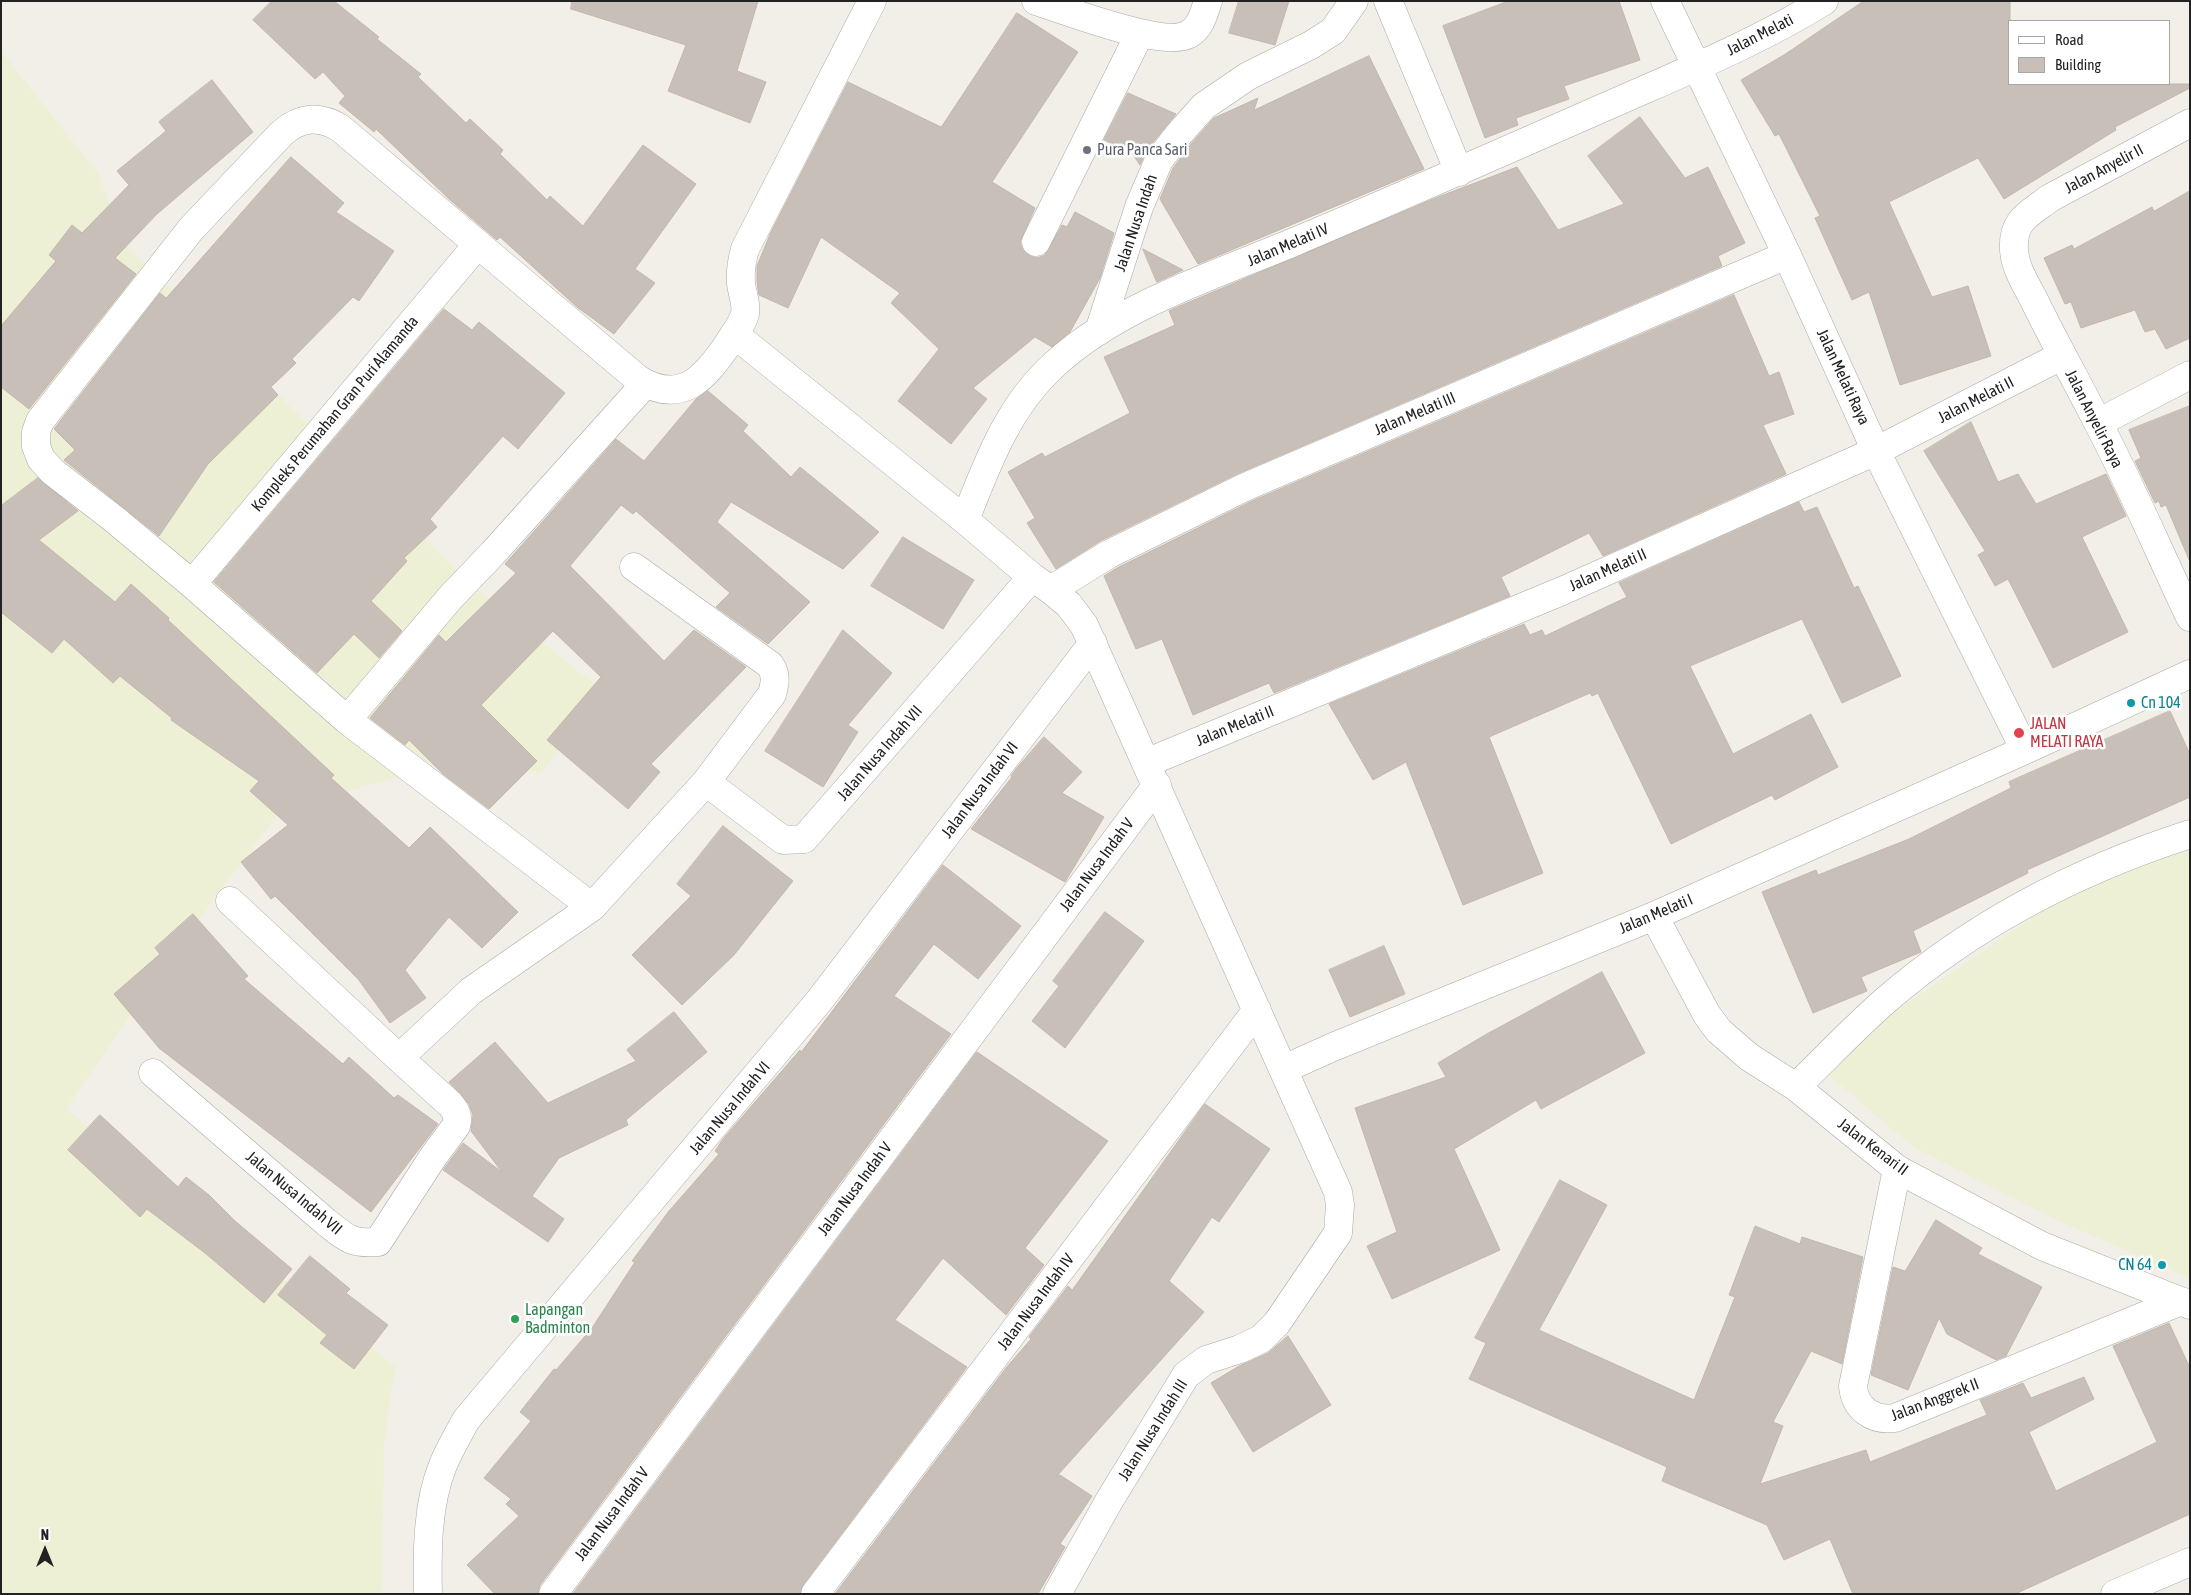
<!DOCTYPE html>
<html>
<head>
<meta charset="utf-8">
<style>
	body { margin:0 }
	#map { position:relative; width:2191px; height:1595px; overflow:hidden; background:#f2efe9; font-family:"Asap Condensed",sans-serif }
	canvas { display:block }
	.frame { position:absolute; inset:0; border:2px solid #222; pointer-events:none }
	.legend { position:absolute; left:2008px; top:20px; width:162px; height:65px; box-sizing:border-box; background:#fff; border:1px solid #a7a7a7; margin:0; padding:6px 9px; list-style:none; font-size:15px; color:#222 }
	.legend li { display:flex; align-items:center; gap:10px; height:25px }
	.legend b { width:25px; border:1px solid #a7a7a7 }
	.north { position:absolute; left:20px; top:1525px; width:50px; height:50px; -webkit-text-stroke:4px #fff; paint-order:stroke; rotate:0deg; font-size:14px; font-weight:700; line-height:20px; text-align:center; color:#222 }
	.north::after { content:''; display:block; margin:auto; width:18px; height:22px; background:#222; clip-path:polygon(50% 0,100% 100%,50% 72%,0 100%) }
</style>
</head>
<body>
<div id="map">
<canvas width="2191" height="1595"></canvas>
<div class="frame"></div>
<ul class="legend">
<li><b style="height:6px;background:#fff"></b>Road</li>
<li><b style="height:14px;background:#c7bfb8"></b>Building</li>
</ul>
<div class="north">N</div>
</div>
<script>
const c = document.querySelector('canvas').getContext('2d');
c.lineJoin = 'round';
function fillPath(path, color) { c.fillStyle = color; c.fill(path, 'evenodd'); }
function stroke(path, color, width, dash) { c.strokeStyle = color; c.lineWidth = width; c.lineCap = dash ? 'butt' : 'round'; c.setLineDash(dash || []); c.stroke(path); }
function drawText(font, color, halo, rows, align = 'center') {
  c.font = font + ' "Asap Condensed",sans-serif'; c.lineWidth = 5; c.setLineDash([]); c.textBaseline = 'middle'; c.strokeStyle = halo; c.fillStyle = color; for (const [text, x, y, turn = 0] of rows) {
    c.save(); c.translate(x, y); c.rotate((+turn || 0) * Math.PI / 180); c.textAlign = isNaN(turn) ? turn : align; if (halo) c.strokeText(text, 0, 0); c.fillText(text, 0, 0); c.restore();
  }
}
fillPath(new Path2D(`
	M1,51L98,173L125,244L471,584L609,696L540,773L463,758L280,811L150,986L66,1109L395,1366L384,1444L382,1594H1Z
	M2190,845V1279L2061,1222L1913,1147L1817,1065L2093,875Z`), '#eef0d5');
const building = new Path2D(`
	M272,1H334L379,37L377,39L421,74L418,77L466,123L470,119L503,150L500,154L547,200L550,196L583,226L643,145L696,184L635,269L655,283L614,334L577,307L500,237L497,240L449,199L376,129L374,132L339,103L345,96L323,72L315,79L253,20Z
	M572,1H758L737,71L766,82L750,123L668,91L686,45L571,9Z
	M1239,1H1289L1275,45L1229,33Z
	M1509,1H1619L1640,60L1564,86L1569,99L1516,118L1518,125L1485,138L1443,26Z
	M1864,1H2010V84H2190V88L2115,127L2116,130L2004,199L1978,158L1889,202L1932,297L1968,286L1991,356L1900,385L1869,292L1852,300L1815,218L1820,216L1779,134L1775,136L1741,80L1784,55Z
	M1017,13L1078,52L992,182L1035,208L1020,242L1023,250L1030,256L1037,258L1045,255L1062,225L1067,227L1075,212L1114,233L1100,278L1070,332L1052,347L1035,337L973,388L987,399L951,444L898,401L939,349L891,303L900,293L821,237L788,308L759,295L757,282V266L771,232L848,82L941,127Z
	M1369,56L1424,169L1198,264L1160,199L1173,168L1191,144L1214,118L1258,98L1254,110Z
	M212,80L253,132L157,214L115,258L136,274L29,409L1,387V326L56,261L49,255L72,225L82,233L129,185L117,171L166,131L159,122Z
	M1128,93L1176,114L1147,150L1140,165L1132,153L1104,140Z
	M1640,117L1685,178L1708,167L1745,243L1718,256L1722,266L1239,473L1102,540L1056,569L1027,523L1035,518L1008,472L1042,453L1045,457L1130,413L1104,357L1175,325L1169,311L1175,308L1438,197L1517,167L1558,230L1624,204L1588,156Z
	M291,157L344,203L336,212L394,251L359,301L353,297L292,359L296,363L271,387L278,395L208,464L159,536L64,460L75,450L54,429L160,293L166,298Z
	M2190,191V338L2166,349L2155,329L2145,332L2135,310L2081,328L2071,302L2065,304L2044,258L2072,245L2074,249L2152,207L2154,211Z
	M1143,249L1183,270L1157,282Z
	M1734,295L1769,376L1779,372L1794,414L1763,425L1786,474L1603,556L1589,533L1501,577L1510,596L1274,693L1269,683L1193,715L1162,639L1136,649L1104,576L1117,568L1252,501Z
	M444,309L472,330L479,322L565,393L518,449L503,436L430,519L437,527L404,558L407,561L371,601L402,631L379,658L354,634L317,673L214,582Z
	M708,391L748,425L743,431L791,477L800,467L879,532L843,569L731,502L717,522L810,602L768,644L716,607L730,593L636,511L633,514L621,505L570,566L664,661L694,630L746,667L651,764L660,772L628,809L547,740L601,677L553,631L481,705L537,761L489,809L443,774L409,740L405,745L370,718L439,635L446,642L516,573L505,564L616,439L644,461L696,399Z
	M2190,406V562L2166,505L2161,507L2159,501L2155,503L2135,461L2141,458L2129,430Z
	M1971,422L1998,482L2018,474L2036,504L2106,474L2126,516L2082,537L2128,632L2053,668L2008,579L1995,586L1978,555L1985,551L1924,451Z
	M38,478L78,511L39,540L115,602L131,584L169,618L168,620L334,775L331,778L409,848L430,827L518,912L482,948L449,917L405,970L426,998L390,1023L358,979L275,896L271,899L241,862L288,825L250,791L259,781L171,720L172,718L120,676L113,683L64,639L52,653L1,612V506Z
	M1799,502L1804,512L1817,507L1854,588L1858,586L1901,676L1842,703L1802,619L1690,666L1733,754L1811,714L1838,767L1775,800L1772,795L1671,844L1598,693L1592,696L1590,693L1489,737L1543,873L1463,905L1406,762L1373,780L1329,704L1524,624L1530,635L1542,630L1545,636L1627,597L1619,583Z
	M903,537L974,580L943,629L871,586Z
	M843,630L892,673L848,725L858,732L823,787L765,751Z
	M2170,711L2190,754V797L2027,870L2028,873L1913,931L1921,952L1861,977L1867,991L1813,1013L1762,892L1816,870L1818,875L1909,839L2011,788L2009,782Z
	M1044,737L1082,772L1062,793L1104,817L1065,882L971,829L1012,777L1011,776L1016,769Z
	M723,826L793,881L734,955L682,1005L632,955L691,896L677,884Z
	M943,865L1021,926L978,979L934,944L894,996L951,1034L540,1585L538,1594H495L467,1565L519,1516L506,1504L511,1499L484,1478L531,1421L520,1412L554,1369L556,1370L592,1328L635,1262L632,1261L669,1211L719,1154L715,1151L723,1139L800,1050L801,1052Z
	M1105,912L1144,941L1065,1048L1032,1021L1059,986L1053,981Z
	M193,914L248,976L244,979L343,1064L349,1057L394,1098L398,1095L438,1124L371,1212L159,1048L114,994L160,954L155,948Z
	M1384,946L1405,994L1350,1017L1329,970Z
	M1602,972L1645,1053L1541,1109L1536,1100L1454,1149L1500,1250L1392,1299L1367,1246L1397,1232L1355,1108L1446,1077L1438,1063L1485,1035Z
	M674,1012L707,1052L626,1120L628,1125L559,1158L532,1196L564,1219L548,1242L443,1170L463,1143L502,1172L471,1131L473,1115L469,1104L449,1082L495,1042L548,1103L636,1061L627,1050Z
	M977,1052L1108,1141L1025,1248L1044,1265L1006,1315L943,1258L895,1320L967,1367L803,1585L800,1594H573Z
	M1205,1104L1270,1149L1219,1222L1212,1217L1169,1281L1204,1312L1056,1477L1060,1475L1092,1496L1060,1544L1065,1547L1038,1594H835L1006,1368L1031,1339L1029,1337L1068,1286L1072,1290Z
	M100,1115L178,1187L186,1177L209,1195L235,1221L292,1269L264,1303L205,1253L147,1209L140,1217L68,1150Z
	M1560,1180L1607,1205L1539,1330L1694,1400L1735,1297L1729,1295L1755,1226L1800,1244L1802,1237L1863,1257L1842,1364L1811,1351L1773,1422L1783,1426L1760,1484L1866,1450L1870,1462L1987,1415L1980,1400L2023,1383L2031,1398L2084,1377L2094,1399L2029,1432L2056,1491L2157,1442L2113,1346L2169,1323L2190,1368V1514L2015,1594H1853L1830,1539L1784,1560L1767,1525L1662,1481L1667,1467L1469,1379L1486,1343L1475,1338Z
	M1936,1220L1982,1248L1978,1254L2042,1287L2006,1356L1996,1360L1947,1334L1939,1318L1908,1390L1871,1375L1893,1267L1905,1271Z
	M310,1256L350,1289L346,1293L388,1325L354,1369L320,1343L327,1335L278,1295Z
	M1288,1336L1331,1405L1253,1452L1211,1383L1239,1366L1268,1353Z`);
fillPath(building, '#c7bfb8');
stroke(building, '#c4b6ab', 1);
const street = new Path2D(`
	M1036,1C1066,10 1164,49 1189,34C1201,27 1204,13 1208,1
	M1388,1L1459,172
	M1665,1L1787,255L1876,451L2025,750
	M2190,123L2050,198C2029,214 2012,220 2014,250C2015,268 2026,284 2034,300C2054,341 2076,380 2097,421C2131,485 2159,552 2190,617
	M1036,242L1140,33
	M1099,331L1139,207L1159,160L1179,134L1204,106L1248,76L1311,45L1333,31L1354,1
	M734,334L965,520L1032,577L1051,590L1069,605L1084,625L1338,1192L1340,1205L1338,1233L1277,1323L1261,1339L1240,1349L1206,1360L1186,1375L1109,1501L1057,1594
	M2098,423L2190,375
	M965,520C987,464 1008,406 1055,364C1118,306 1215,275 1294,242C1401,197 1507,150 1614,103C1684,72 1758,42 1824,1
	M634,567L770,665C777,675 775,683 772,694L706,782
	M192,584L478,244
	M1051,590L1109,554L1245,487L1787,255
	M347,720L450,598L493,553L645,384
	M1146,763L1562,591L1876,451L2061,356
	M230,901L399,1058
	M592,907L347,720L192,584L114,519L53,472L41,459L36,446V432L40,421L191,229L282,133C300,117 319,115 340,128L638,379C681,406 705,378 728,344C734,334 742,325 745,314C747,303 742,294 741,283C740,272 742,260 745,249L872,1
	M1654,916L1707,1015L1719,1031L1749,1057L1796,1087L1897,1169L2042,1246L2190,1305
	M1284,1069L1333,1047L1654,916L2025,750L2190,674
	M153,1073L326,1222C346,1238 351,1244 378,1242L433,1157L456,1126C459,1116 456,1111 450,1104L399,1058L471,991L592,907L706,782L783,840L804,839L1032,577
	M1796,1087C1826,1058 1855,1027 1886,1000C1975,923 2078,870 2190,834
	M1897,1169L1853,1386C1855,1409 1873,1421 1895,1418L2181,1301
	M428,1594C427,1552 427,1504 443,1465C449,1450 458,1435 466,1420L819,1001L1093,643
	M553,1594L1157,785
	M815,1594L1257,1010
	M2115,1594L2190,1562`);
stroke(street, '#a9a9a9', 29);
stroke(street, '#fff', 28);
for (const [x, y, r, color] of [
	[1087,150,5,"#6b7280"],
	[2131,703,5,"#0f9aa8"],
	[2019,733,6,"#e0444e"],
	[2162,1265,5,"#0f9aa8"],
	[515,1319,5,"#2e9e5b"]
]) { const dot = new Path2D(); dot.arc(x, y, r, 0, 2 * Math.PI); c.fillStyle = color; c.fill(dot); stroke(dot, '#fff', 2); }
drawText('16px', '#222', '#fff', [
	["Jalan Melati",1760,35,-27],
	["Jalan Anyelir II",2104,169,-28],
	["Jalan Nusa Indah",1136,223,-71],
	["Jalan Melati IV",1288,245,-23],
	["Jalan Melati Raya",1843,377,65],
	["Jalan Melati II",1976,400,-27],
	["Kompleks Perumahan Gran Puri Alamanda",335,414,-50],
	["Jalan Melati III",1415,414,-23],
	["Jalan Anyelir Raya",2094,419,63],
	["Jalan Melati II",1608,570,-24],
	["Jalan Melati II",1235,726,-22],
	["Jalan Nusa Indah VII",880,753,-49],
	["Jalan Nusa Indah VI",980,790,-53],
	["Jalan Nusa Indah V",1097,865,-53],
	["Jalan Melati I",1656,914,-23],
	["Jalan Nusa Indah VI",730,1108,-50],
	["Jalan Kenari II",1873,1147,37],
	["Jalan Nusa Indah V",855,1189,-53],
	["Jalan Nusa Indah VII",294,1193,40],
	["Jalan Nusa Indah IV",1036,1302,-53],
	["Jalan Anggrek II",1935,1400,-21],
	["Jalan Nusa Indah III",1153,1430,-58],
	["Jalan Nusa Indah V",612,1514,-53]
]);
drawText('16px', '#5b616d', '#fff', [
	["Pura Panca Sari",1097,150]
], 'left');
drawText('16px', '#0d838f', '#fff', [
	["Cn 104",2141,703],
	["CN 64",2152,1265,"right"]
], 'left');
drawText('16px', '#be3a42', '#fff', [
	["JALAN",2030,724],
	["MELATI RAYA",2030,742]
], 'left');
drawText('16px', '#27864d', '#fff', [
	["Lapangan",525,1310],
	["Badminton",525,1328]
], 'left');
</script>
</body>
</html>
